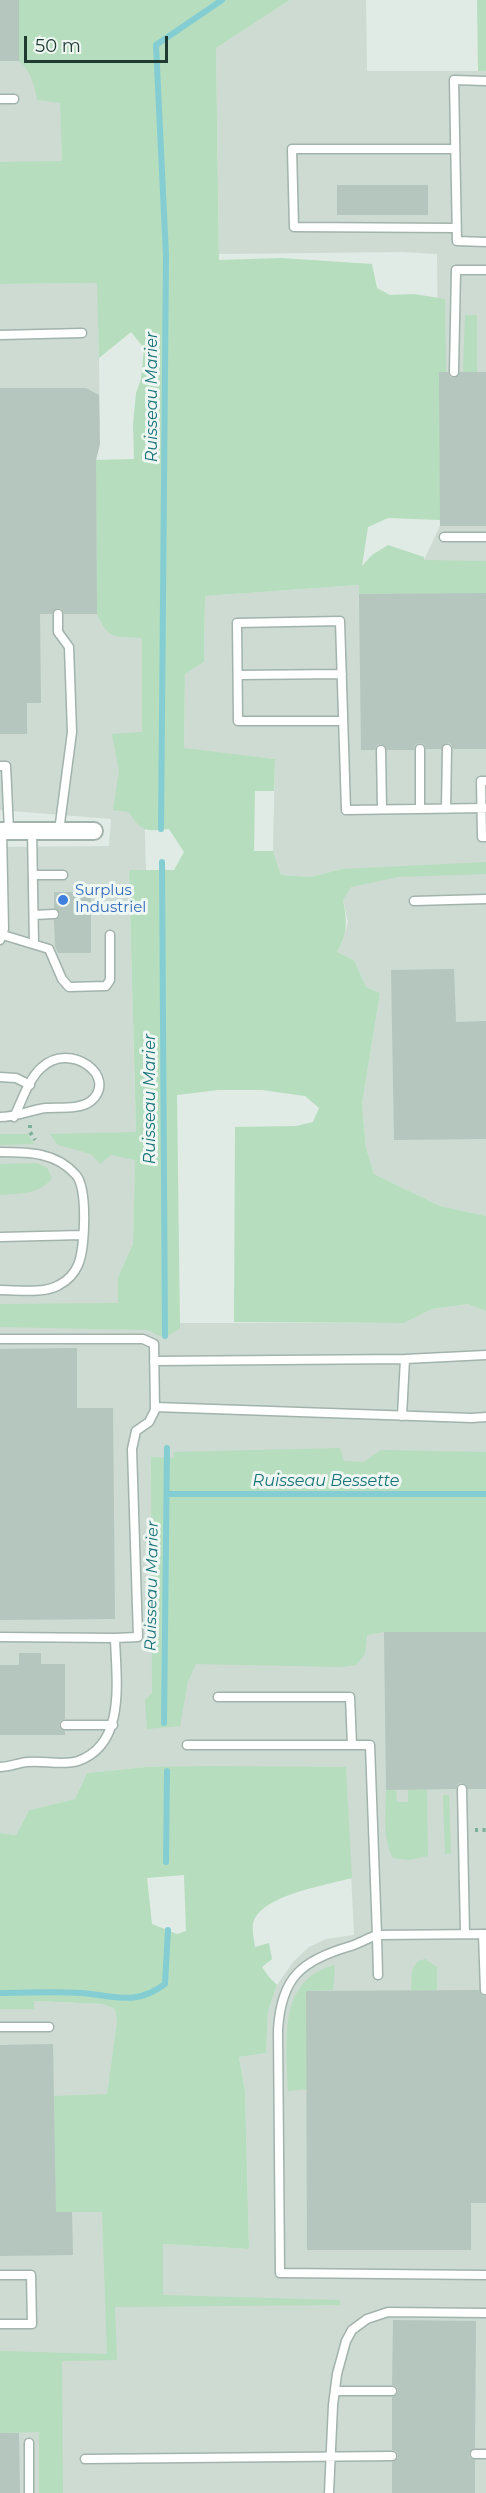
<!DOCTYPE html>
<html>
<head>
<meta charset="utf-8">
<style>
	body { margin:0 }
	#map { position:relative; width:486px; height:2493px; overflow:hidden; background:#dfebe4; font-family:Montserrat,sans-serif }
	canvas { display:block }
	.scale { position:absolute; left:24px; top:36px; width:144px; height:27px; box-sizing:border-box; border:3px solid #1f3b31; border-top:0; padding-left:8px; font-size:18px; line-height:21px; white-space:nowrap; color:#1f3b31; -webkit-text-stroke:4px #eff7f3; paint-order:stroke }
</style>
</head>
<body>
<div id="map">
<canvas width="486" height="2493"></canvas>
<div class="scale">50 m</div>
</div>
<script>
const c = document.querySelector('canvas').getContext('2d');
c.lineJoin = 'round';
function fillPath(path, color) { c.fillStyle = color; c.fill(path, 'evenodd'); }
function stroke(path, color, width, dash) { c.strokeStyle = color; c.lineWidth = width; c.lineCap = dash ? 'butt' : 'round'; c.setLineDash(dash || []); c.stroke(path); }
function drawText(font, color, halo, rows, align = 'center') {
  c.font = font + ' Montserrat,sans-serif'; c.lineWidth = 6; c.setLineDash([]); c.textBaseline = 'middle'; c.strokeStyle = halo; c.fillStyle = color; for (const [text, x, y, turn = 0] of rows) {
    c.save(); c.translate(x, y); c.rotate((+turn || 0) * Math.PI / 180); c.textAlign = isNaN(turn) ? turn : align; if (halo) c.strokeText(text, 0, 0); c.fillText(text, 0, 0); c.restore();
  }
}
fillPath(new Path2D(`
	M0,0H58L62,162H0Z
	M290,0H366L367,71H486V1216L440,1206L374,1174L366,1148L362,1104L380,993L366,987L354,960L337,952L342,943L348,922L343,900L342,869L310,877L281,875L273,851L275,759L184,749L185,674L204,662L205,596L359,585L424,560L440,526L437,254L403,252L219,254L216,48Z
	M98,283L100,444L96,460L142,638V732L146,870H129L136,1133L133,1244L118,1277L179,1328L180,1323H404L432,1309L468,1304L486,1311V2493H0V2009H34V2001L103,2004L115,2009L117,2023L103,2126L163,2301V2244L249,2249L245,2091L239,2057L266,2053L268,2011L277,1985L293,1962L309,1947L326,1939L354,1935L346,1768L146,1767L87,1773L75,1799L29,1810L16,1835L0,1833V847L109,846L111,819L0,810V284Z`), '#cddbd3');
fillPath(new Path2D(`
	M19,0H290L216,48L219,260L281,258L372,264L377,288L390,295L414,294L445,299L446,372L440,520L388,518L368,527L362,566L372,555L388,545L424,557V560L486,561V593L359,594V585L205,596L204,662L185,674L184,748L275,759L274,791H255L254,851H273L281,875L310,877L342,869L486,862V874L398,877L351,887L343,900C347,920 348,934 337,952L354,960L366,987L380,993L362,1104L366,1148L374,1174L440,1206L486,1216V1311L468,1304L432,1309L404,1323L234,1322L235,1127L296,1126L313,1122L319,1108L305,1096L262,1090H218L177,1095L180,1328C167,1338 162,1339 149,1330L0,1327V1304L118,1303V1277L133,1244L135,1160L111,1155L100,1164L91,1154L58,1145L50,1134L136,1132L129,870H174L184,852L169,829C146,831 142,833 129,812L113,810L119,771L112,734L142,732V638C116,636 109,641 97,614L96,460L134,459L133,424L136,393L141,379L144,348L131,332L99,358L97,283L0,284V162L62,161L60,103L37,100C35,86 30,69 19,61Z
	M477,0H486V71H478Z
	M465,315H477V372H463Z
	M0,1134H28L34,1144L0,1145Z
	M37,1163L47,1168L52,1178C39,1195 20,1193 0,1195V1164Z
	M340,1448L344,1461L364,1462L381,1450L486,1452V1632H384L367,1635L365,1654L356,1665L342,1667L196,1664L188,1681L180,1726L147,1729L145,1700L152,1693L151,1457L174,1458L173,1452Z
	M210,1766L346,1767L352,1878C328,1885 259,1895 253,1924C252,1931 254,1940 255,1947L269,1943L272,1959L262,1967L269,1977L277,1985L268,2011L266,2053L239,2057L245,2091L249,2249L163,2244V2295L340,2300V2305L115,2307L117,2360L62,2361L63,2493H39V2432L0,2433V2351L107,2354L102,2212H56L54,2096L107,2094L117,2022L115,2009L103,2004L34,2001V2009H0V1833L16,1835L29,1810L75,1799L87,1773L146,1767ZM184,1875L186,1931L177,1934L152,1924L147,1878Z
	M427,1789L428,1856L409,1860L393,1858C382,1838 386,1812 386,1790H396L397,1802H408V1790Z
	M443,1795H449L451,1853L445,1854Z
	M425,1959L437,1967V1990H411L412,1970L418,1961Z
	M335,1965L333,1990L306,1991L307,2089L288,2091C287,2043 276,1980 335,1965Z`), '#b6ddbd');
stroke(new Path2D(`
	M161,829L166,256L156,45L222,0
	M162,862L165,1336
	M167,1494H486
	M164,1723L167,1448
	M166,1862L167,1771
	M0,1993C27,1993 54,1991 80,1993C115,1995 134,2007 165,1984L168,1930`), '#84ced3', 6);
fillPath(new Path2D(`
	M0,0H19V61H0Z
	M337,185H428V215H337Z
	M439,372H448L450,377L454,378L460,372H486V526H440Z
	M0,388H86L99,395L100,444L96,460L97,614H64L62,609L57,608L52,614H40L41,703H27V734H0Z
	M486,593V749H453L451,744L447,743L441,749H426L424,744L419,743L415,745L414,750H387L381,744L377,745L375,750H361L359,594Z
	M54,892H91V953H58L55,946L54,920L59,917L60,913L54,908Z
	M454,969L456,1022L486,1021V1139L394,1140L391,970Z
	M77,1348V1408H113L115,1619L0,1620V1349Z
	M384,1632H486V1789H468L462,1783L458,1784L456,1789L386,1790Z
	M19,1653H41V1664H65V1719L60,1721L59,1726L65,1731V1735H0V1665H19Z
	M479,1990L482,1995L486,1996V2203H471V2250H307L306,1991Z
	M53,2044L56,2212H72L73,2255L0,2256V2045Z
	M393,2320L476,2321L475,2448L469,2453L470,2458L475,2460V2493H392V2462L398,2457L397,2452L392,2450V2397L398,2392L397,2387L392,2385Z
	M0,2433H19L20,2493H0Z`), '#b4c6bd');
const service = new Path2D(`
	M486,81L454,80L457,241L486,242
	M0,99H14
	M455,149H292L294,227L456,228
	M0,335L82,333
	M454,372L456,270H486
	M444,537H486
	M58,614V632L69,647L72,732L59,831
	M238,675L342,674
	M343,721H238L237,623L340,621C342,684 344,747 346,810L486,808
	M381,750L382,809
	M0,766H6L9,831
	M486,781H481L482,837H486
	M420,809V749
	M446,809L447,749
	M32,831L34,944
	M34,875H63
	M414,901L486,899
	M34,915L54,914
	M3,935L49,949L62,979L69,987L106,986L110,980V935
	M0,940L4,929L2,831
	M0,1077L16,1078L30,1085
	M0,1117C16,1117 30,1110 46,1108C60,1107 79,1110 91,1101C119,1077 70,1040 41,1068C28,1080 22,1101 14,1117
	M0,1152C28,1152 56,1152 76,1175C88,1189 85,1249 78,1265C74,1274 67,1281 59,1285C44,1294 18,1290 0,1290
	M1,1237L82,1235
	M0,1339H143L154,1344L155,1410L149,1422L136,1431L132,1449L138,1637L115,1638
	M154,1361L405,1359L486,1355
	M155,1407L472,1418L486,1417
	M402,1416L405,1359
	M0,1637L115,1638C116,1678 127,1744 78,1761C62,1766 43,1760 27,1762C17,1763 10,1767 0,1767
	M218,1697H350L352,1745
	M65,1725H113
	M187,1745H370L377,1935L486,1934
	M462,1789L465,1934
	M483,1934L485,1990
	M378,1975L377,1935C368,1938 360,1943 351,1946C302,1960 281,1977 278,2030L280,2273L486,2275
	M0,2027H49
	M0,2275H31L32,2324H0
	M335,2391H392
	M475,2454H486
	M85,2459L392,2456
	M29,2493V2443
	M329,2493L333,2405L337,2374L346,2341L352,2330L367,2319L388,2312L486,2313`);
const minor = new Path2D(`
	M0,831H94`);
stroke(service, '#a2b3ab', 11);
stroke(minor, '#a2b3ab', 20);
stroke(new Path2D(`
	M30,1125V1132L35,1140
	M475,1830H486`), '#7eb09c', 4, [3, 4.5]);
stroke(service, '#fff', 8);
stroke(minor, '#fff', 16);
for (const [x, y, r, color] of [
	[63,900,6,"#3f7fe0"]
]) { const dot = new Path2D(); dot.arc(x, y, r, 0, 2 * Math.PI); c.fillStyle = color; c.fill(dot); stroke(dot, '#eff7f3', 2); }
drawText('15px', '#366cbe', '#eff7f3', [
	["Surplus",75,891],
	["Industriel",75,908]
], 'left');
drawText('italic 16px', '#177179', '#eff7f3', [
	["Ruisseau Marier",152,397,-90],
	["Ruisseau Marier",150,1099,-90],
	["Ruisseau Bessette",326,1481],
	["Ruisseau Marier",152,1586,-89]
]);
</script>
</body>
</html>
